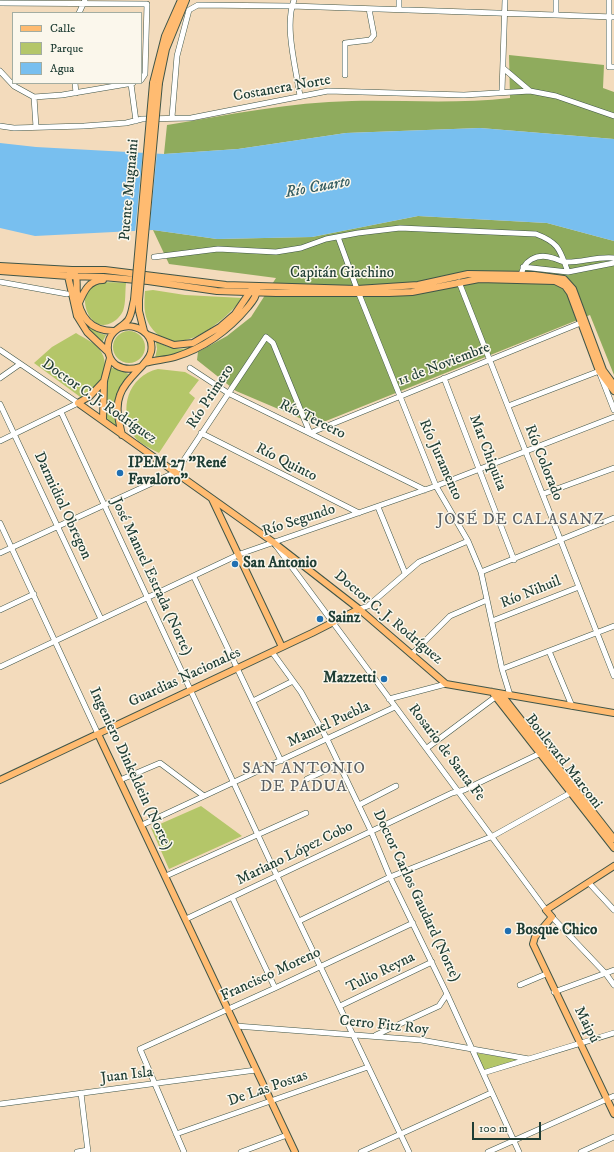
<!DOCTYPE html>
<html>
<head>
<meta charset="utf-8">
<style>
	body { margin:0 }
	#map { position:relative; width:614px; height:1152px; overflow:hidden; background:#f3dbbc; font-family:"IM FELL DW Pica",serif }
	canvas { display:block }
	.legend { position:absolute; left:12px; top:12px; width:130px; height:72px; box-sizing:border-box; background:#fbf7ec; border:1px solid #a3ada2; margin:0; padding:5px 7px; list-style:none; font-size:12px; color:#1f3d34 }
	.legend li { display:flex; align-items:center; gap:8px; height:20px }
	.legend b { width:20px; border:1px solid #a3ada2 }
	.scale { position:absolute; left:472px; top:1122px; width:69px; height:18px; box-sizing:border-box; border:2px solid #1f3d34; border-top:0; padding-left:5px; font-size:12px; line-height:14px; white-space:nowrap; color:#1f3d34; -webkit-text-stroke:3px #fbf7ec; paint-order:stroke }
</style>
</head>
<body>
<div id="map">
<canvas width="614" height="1152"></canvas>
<ul class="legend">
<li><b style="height:5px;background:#ffbb71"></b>Calle</li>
<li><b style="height:11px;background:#b4c669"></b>Parque</li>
<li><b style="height:11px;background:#78bfef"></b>Agua</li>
</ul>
<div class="scale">100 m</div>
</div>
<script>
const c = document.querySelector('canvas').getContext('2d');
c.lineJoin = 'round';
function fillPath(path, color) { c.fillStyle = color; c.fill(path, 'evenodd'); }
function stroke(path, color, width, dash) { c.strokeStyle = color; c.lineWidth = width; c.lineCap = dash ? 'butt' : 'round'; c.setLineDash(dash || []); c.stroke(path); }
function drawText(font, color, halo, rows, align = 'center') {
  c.font = font + ' "IM FELL DW Pica",serif'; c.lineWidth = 3; c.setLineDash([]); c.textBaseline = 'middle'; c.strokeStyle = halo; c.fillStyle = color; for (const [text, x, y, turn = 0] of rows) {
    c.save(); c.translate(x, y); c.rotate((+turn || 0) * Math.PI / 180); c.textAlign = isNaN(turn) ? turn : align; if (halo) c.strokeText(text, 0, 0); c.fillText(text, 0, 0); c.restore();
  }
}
fillPath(new Path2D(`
	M73,282C76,304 82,329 106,335L102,343C82,327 75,307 73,282Z
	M126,283C125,291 126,303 123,311C121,315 117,320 113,322C89,337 74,292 95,284C103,281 117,283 126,283Z
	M153,290L185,295L243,298C226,319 183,358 156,333C143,320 144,307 145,291Z
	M251,299C225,331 197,353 155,358L157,349L156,342C164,345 171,349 179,349C206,349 234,317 251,299Z
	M113 347a16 16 0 1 1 32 0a16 16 0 1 1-32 0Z
	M76,333C84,338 95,343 100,350C113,368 97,388 83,399L34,363L52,347Z
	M110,367L129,374C117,391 112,406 117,427L106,419V395Z
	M158,369L185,372L199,380L189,393L195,398L159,453C152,449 138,443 134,436C118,409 128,376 158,369Z
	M201,806L242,836L169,869L151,828Z
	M476,1053L521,1060L484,1070Z`), '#b4c669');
fillPath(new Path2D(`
	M509,55L604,65L603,88L614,92V139L480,128L346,133L238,149L164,154L167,125C228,115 290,102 352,101C405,100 458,104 510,98Z
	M418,216L547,223L614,241V375L590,315L316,425L236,391L197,360L198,352L227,336L251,317L276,278L169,264L153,230L217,239L312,237Z`), '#8fab5d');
fillPath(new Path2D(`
	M480,128L614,139V241L547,223L418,216L312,237L217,239L153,230L35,236L0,228V143L36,147L164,154L238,149L346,133Z`), '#78bfef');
fillPath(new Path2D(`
	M143,151L157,152L149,232L135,233Z`), '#f3dbbc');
const minor = new Path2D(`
	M294,0C284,26 296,68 300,96
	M609,0V67H614
	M0,3L147,4L145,74L141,80
	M399,9V0
	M79,13L85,0
	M556,14V0
	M503,68L530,91
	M0,71L14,86L34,97L62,95L133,83
	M345,75V43L370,40L374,35L369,9
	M75,83L76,93
	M131,84L136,121
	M502,91L505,0
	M34,97L36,127
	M172,117L177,56L189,10L198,5L291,6L614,17
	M0,126L14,128L84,126L126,123L142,119L191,118L328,91L464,95L530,91L556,96L614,116
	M338,237L357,289L436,486L468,541L481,572L502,669L510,695
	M154,257L218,249L276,252L301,248L326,239L358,233L400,228L536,234C560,243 560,251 568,272
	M523,267L568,272L614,263
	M521,278C522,260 537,253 553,258C557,259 561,262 565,262C581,263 597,256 614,258
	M0,282L67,294
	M459,282L614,676
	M0,350L78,403L0,441
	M190,368L228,393L425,490
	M600,374L614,410
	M0,378L20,364
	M444,378L514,560
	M0,404L101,619
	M508,406L602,370
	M61,412L277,876L409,1152
	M201,433L359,513
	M310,433L583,322
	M543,494L614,468
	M378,507L405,573
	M0,523L98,734
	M274,543L546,910
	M0,553L176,472L266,337L273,343L310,433
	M481,572L614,518
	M194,577L281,761
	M359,609L368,606L419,562L468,541
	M0,610L34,594
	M492,621L579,587
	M549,651L572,706
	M272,652L301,692L327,739L371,831L390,877L447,994L519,1152
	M412,654L450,616L487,600
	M0,667L240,554L436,486L614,417
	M502,669L614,626
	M389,699L446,684
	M253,701L293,681
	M427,748L498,695
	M307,779L339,764
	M120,780L160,763L204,796
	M359,805L396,786
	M142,825L395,707
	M166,876L306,813
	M589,883L614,910
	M232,897L275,988
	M552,917L606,974L614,985
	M186,919L452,793L464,790L543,752
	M299,921L390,877L493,836L572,792
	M520,985L546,974
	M554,992L614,970
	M340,1006L432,962
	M236,1026L421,1040L529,1059
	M376,1035L439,1006L447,994
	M483,1073L614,1033
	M81,1093L88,1152
	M0,1104L256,1070
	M176,1134L368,1067
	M77,1152L88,1150
	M184,1152L140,1049L275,988L413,923
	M241,1152L287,1135
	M361,1152L491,1093
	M488,1152L614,1096
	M581,1152L614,1137`);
const major = new Path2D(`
	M153,83L165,36L181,0
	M159,83L166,49L186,0
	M0,266L72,270H105L226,285L357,289L418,285L468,274L534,275L564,279L573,289L603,370L614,385
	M0,271L68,276L103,277L148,281L217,291L276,293H389L412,292L479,279L555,281L565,286L570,293L599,371L614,391
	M70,274L68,276L77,316L87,332L108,352
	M75,274C78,279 76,287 77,293C79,316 90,331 114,331
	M134,300C132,307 132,314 128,320C124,325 118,328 114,332C105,341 106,357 116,365C124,370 131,370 140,367
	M139,300V311L144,331
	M79,303C84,291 89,280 103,280
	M119,328C135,322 155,333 151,352C148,365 126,377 120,395C115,408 119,421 122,435
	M148,335L174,345L193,343L220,327L235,314L252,289
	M145,363C154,360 165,360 175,357C204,348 228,331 248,307C252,302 258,295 257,288
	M78,403L273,542L359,609L446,684L614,713
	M78,403L90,396L104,381
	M103,420L104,381L110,358
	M212,499L282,647
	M492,692L614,848
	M501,694L614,839
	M98,734L295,1152
	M0,780L312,633L359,609
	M614,866L546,910L552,917L535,937L533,944L614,1114`);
stroke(minor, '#3f5548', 6);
stroke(major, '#3f5548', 8);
stroke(minor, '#fff', 5);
stroke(major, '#ffbb71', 6);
const majorBridge = new Path2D(`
	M134,300L153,83
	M139,300L159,83`);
stroke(majorBridge, '#3f5548', 8, []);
stroke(majorBridge, '#ffbb71', 6);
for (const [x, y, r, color] of [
	[120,473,4,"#1f6fb2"],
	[235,564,4,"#1f6fb2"],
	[320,619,4,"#1f6fb2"],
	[384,679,4,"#1f6fb2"],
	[508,931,4,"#1f6fb2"]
]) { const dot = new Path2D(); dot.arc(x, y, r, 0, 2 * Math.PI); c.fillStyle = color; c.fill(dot); stroke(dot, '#fbf7ec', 1.5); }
drawText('15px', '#1f3d34', '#fbf7ec', [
	["Costanera Norte",282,89,-10],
	["Puente Mugnaini",130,190,-85],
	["Capitán Giachino",342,274],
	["11 de Noviembre",444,365,-21],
	["Río Primero",211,397,-57],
	["Doctor C. J. Rodríguez",99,402,35],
	["Río Tercero",312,420,26],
	["Mar Chiquita",487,453,69],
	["Río Juramento",440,460,66],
	["Río Quinto",286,463,27],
	["Río Colorado",543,463,68],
	["Darmidiol Obregon",62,506,65],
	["Río Segundo",299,521,-18],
	["José Manuel Estrada (Norte)",151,577,65],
	["Río Nihuil",531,593,-22],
	["Doctor C. J. Rodríguez",388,618,40],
	["Guardias Nacionales",185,678,-25],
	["Manuel Puebla",329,725,-25],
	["Rosario de Santa Fe",446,753,53],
	["Boulevard Marconi",563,762,52],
	["Ingeniero Dinkeldein (Norte)",130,769,65],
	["Mariano López Cobo",295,854,-26],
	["Doctor Carlos Gaudard (Norte)",416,896,65],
	["Tulio Reyna",381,973,-26],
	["Francisco Moreno",271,975,-25],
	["Maipú",586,1025,63],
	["Cerro Fitz Roy",384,1026,6],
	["Juan Isla",127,1076,-7],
	["De Las Postas",268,1089,-19]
]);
drawText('bold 15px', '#1f3d34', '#fbf7ec', [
	["IPEM 27 \"René",128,464],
	["Favaloro\"",128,481],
	["San Antonio",243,564],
	["Sainz",328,619],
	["Mazzetti",376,679,"right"],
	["Bosque Chico",516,931]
], 'left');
drawText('italic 16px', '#355e63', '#fbf7ec', [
	["Río Cuarto",318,188,-10]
]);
c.letterSpacing = '1px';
drawText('16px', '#585e63', '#fbf7ec', [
	["JOSÉ DE CALASANZ",521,521],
	["SAN ANTONIO",304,770],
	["DE PADUA",304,788]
]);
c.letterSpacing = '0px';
</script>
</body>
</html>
